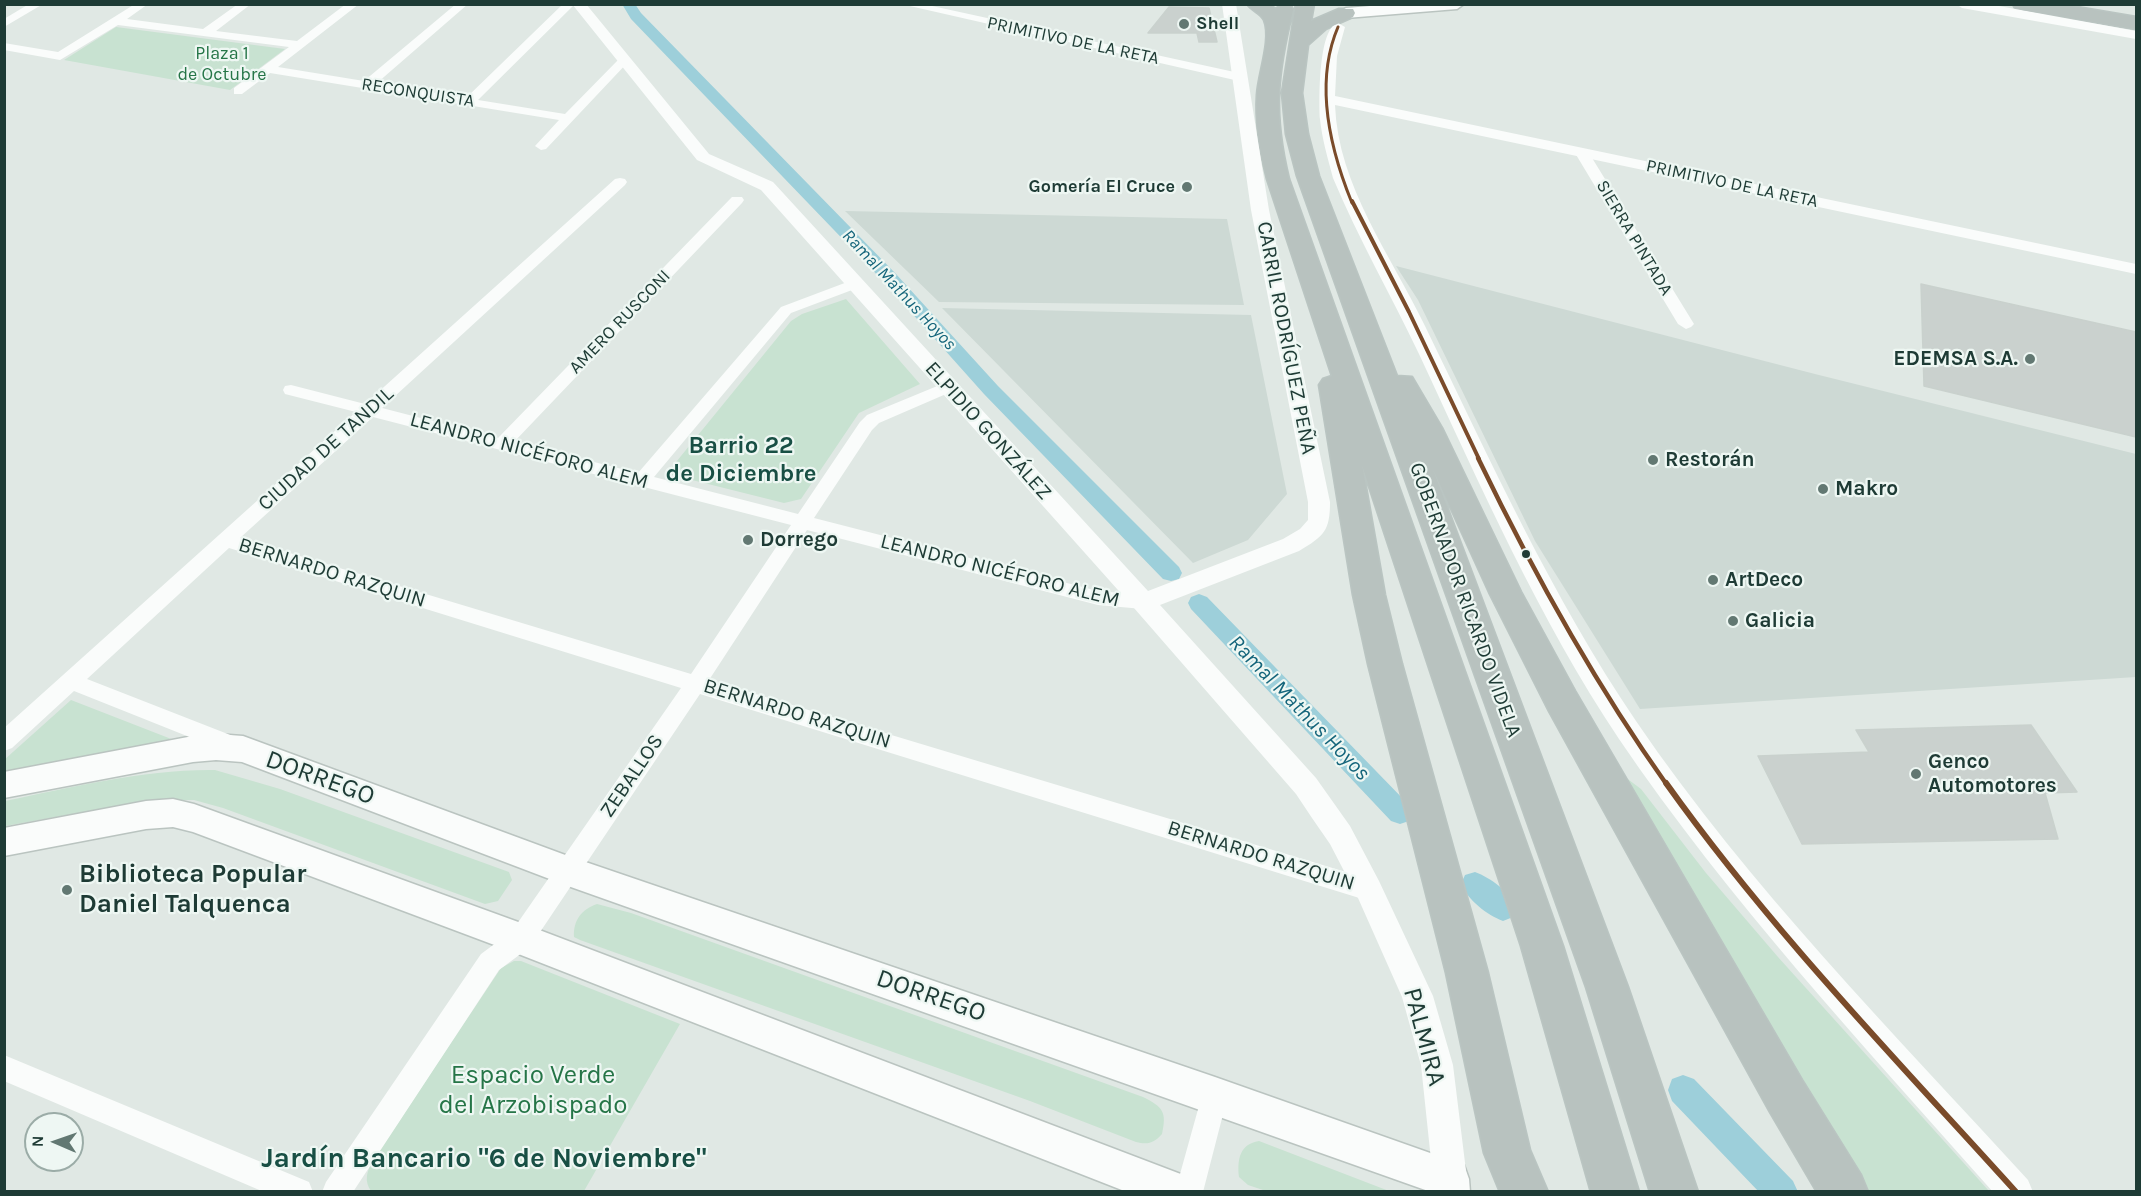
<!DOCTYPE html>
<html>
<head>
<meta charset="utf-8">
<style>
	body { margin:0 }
	#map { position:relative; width:2141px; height:1196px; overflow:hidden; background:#e0e8e4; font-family:Karla,sans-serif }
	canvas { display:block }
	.frame { position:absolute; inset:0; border:6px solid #1e3b35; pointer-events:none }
	.north { position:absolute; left:24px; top:1112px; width:60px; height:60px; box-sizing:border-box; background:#eef7f3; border:2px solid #9baca7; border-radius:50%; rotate:272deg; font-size:16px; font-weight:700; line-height:24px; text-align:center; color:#1e3b35 }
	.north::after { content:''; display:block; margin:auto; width:21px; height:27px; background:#627872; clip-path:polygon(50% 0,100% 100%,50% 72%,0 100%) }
</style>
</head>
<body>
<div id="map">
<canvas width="2141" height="1196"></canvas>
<div class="frame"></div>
<div class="north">N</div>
</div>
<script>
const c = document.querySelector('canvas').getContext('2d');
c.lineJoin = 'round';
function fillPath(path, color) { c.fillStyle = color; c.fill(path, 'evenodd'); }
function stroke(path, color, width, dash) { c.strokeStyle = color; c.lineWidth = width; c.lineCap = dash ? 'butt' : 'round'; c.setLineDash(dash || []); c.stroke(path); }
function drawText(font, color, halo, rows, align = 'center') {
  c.font = font + ' Karla,sans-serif'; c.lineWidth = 4.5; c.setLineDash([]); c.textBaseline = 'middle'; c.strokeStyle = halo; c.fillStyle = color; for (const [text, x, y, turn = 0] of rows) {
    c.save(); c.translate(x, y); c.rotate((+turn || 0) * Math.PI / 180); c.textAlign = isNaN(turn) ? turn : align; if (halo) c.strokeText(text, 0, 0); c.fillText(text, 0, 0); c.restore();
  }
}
fillPath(new Path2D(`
	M845,211L1227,219L1244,305L939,302Z
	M1396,266L1815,374L2136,454V677L1640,709L1535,541L1418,300Z
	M942,308L1251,315L1287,494L1248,540L1193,563Z`), '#cdd9d4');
fillPath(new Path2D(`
	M116,27L285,49L230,90L64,60Z
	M846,299L920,384L859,413L801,499L784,503L672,475L670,471L672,467L791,321L802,314Z
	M71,700L179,742L5,776L4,760Z
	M1613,768L1641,789L1706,873L1778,957L1989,1191H1868Z
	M215,770L280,789L509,872L512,880L498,901L485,904L223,808L194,800H152L5,826V801C73,787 145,769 215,770Z
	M597,904L631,913L1143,1097C1163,1107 1167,1112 1162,1134C1154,1143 1148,1145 1136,1142L1030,1101L580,940L574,937C573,920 582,909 597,904Z
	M514,961H521L680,1024L584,1191H371C364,1181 367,1173 371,1163L501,968Z
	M1259,1141L1389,1191H1266L1248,1185L1239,1177C1237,1159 1240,1144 1259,1141Z`), '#c8e2d1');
fillPath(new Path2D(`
	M622,4H635L641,13L896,274L998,386L1179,567L1182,573L1179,579L1171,581L1163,579L984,394L884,282L631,19Z
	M1199,594L1207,597L1409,805L1413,813L1409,821L1400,824L1391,821L1191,609L1188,603L1191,597Z
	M1475,872C1491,878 1510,892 1517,908L1513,917L1503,921C1487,915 1468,900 1461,884L1465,875Z
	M1683,1075L1694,1079L1793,1181L1798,1192H1759L1672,1101L1668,1090L1672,1079Z`), '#9dcfda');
const building = new Path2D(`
	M1169,7L1209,8L1217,42H1199L1197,33H1148Z
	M1921,284L2136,332V437L1924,386Z
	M2031,725L2077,792L2045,793L2058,839L1802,844L1758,756L1869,752L1856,730Z`);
fillPath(building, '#cad1ce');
stroke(building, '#c9d1cd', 1.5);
const secondary = new Path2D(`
	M1394,4H1464L1457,9L1346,18L1338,13L1346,8Z
	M216,734L243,736L568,856L1215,1077L1450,1160L1464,1165L1469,1179L1470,1192H1431L568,886L242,762L216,760L193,762L4,798V772L193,736Z
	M173,799L194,804L521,923L1178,1173L1192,1178L1197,1192H1127L521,955L193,832L173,827L146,829L4,856V828L146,801Z`);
const motorway = new Path2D(`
	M1247,4H1270L1275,9L1284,4L1291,6L1293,10C1277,74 1273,114 1289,179L1563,946L1639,1192H1591L1521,946L1362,465L1385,595L1402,664L1488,973L1530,1150L1548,1192H1500L1484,1153L1446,973L1368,664L1353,595L1319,385L1323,379L1332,376L1267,179C1260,151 1255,124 1257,95C1258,74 1272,39 1264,20C1261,13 1252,11 1247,4Z
	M1296,4H1314L1311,21L1339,9H1353L1355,13L1353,17L1326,29L1308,45L1302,93L1308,134L1319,176L1397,376L1412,377L1442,428L1521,592L1575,691L1802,1080L1861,1175L1868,1192H1817L1770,1112L1549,711L1489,592L1432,467L1628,987L1698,1192H1650L1586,987L1297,176L1286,134L1282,93Z
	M2013,4H2059L2136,17V29L2022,10L2015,8Z`);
stroke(secondary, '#bac4c0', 3);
stroke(motorway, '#bac5c2', 3);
fillPath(new Path2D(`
	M29,4H43L4,27V19Z
	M135,4H148L127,19L203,29L238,4H251L216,31L297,41L346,4H359L278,67L364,81L456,4H468L377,83L466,98L563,4H575L478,100L565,114L619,59L623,57L629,61L546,149L541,150L535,146L559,120L270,73L242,94H234V88L289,47L118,25L60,60L4,50V43L58,52Z
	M901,4H923L1239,73L1245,77L1239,81Z
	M1582,149L1589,153L1694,324L1691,327L1686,329L1678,324L1575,153Z
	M620,178L625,179L627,182L625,185L382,408L498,438L732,197H742L744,200L742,203L514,442L638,473L781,307L850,281H860L862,284L860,287L791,313L654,477L798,514L860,422L867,415L947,382L953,383L955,387L953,391L879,423L872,430L814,518L1098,591L1143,595L1150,597L1153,602L1150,607L1143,609L1098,605L807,530L709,680L1369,879L1377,882L1381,890L1377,898L1369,901L700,694L530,947L499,970L353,1192H322L326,1182L481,954L512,931L681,688L229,548L87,679L238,738L241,744L238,750L230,753L222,750L74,691L12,748L4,751V728L356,412L285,394L283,390L285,386L291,385L365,404L615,179ZM373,417L791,525L691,674L240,538Z
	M4,1055L309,1182L313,1192H264L4,1081Z
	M1215,1082L1224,1086L1228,1095L1203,1192H1175L1202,1095L1206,1086Z`), '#fafcfb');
fillPath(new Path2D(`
	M572,4H586L709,154L773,182L1148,591L1283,539L1300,529L1308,520V502L1251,210L1222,4H1236L1269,210L1330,502C1330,531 1324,536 1299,551L1160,605L1316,778L1350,826L1379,881L1433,996L1453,1065L1467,1179L1462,1191H1438L1433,1179L1421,1065L1402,997L1358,898L1330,844L1312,818L1296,794L1134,608L761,190L697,160Z
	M1956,4H1988L2136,31V39L1962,8Z
	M1338,23L1345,27L1337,56L1335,96L2136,264V274L1335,105C1338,186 1391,255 1425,326C1490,460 1552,597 1636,721C1749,887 1893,1032 2028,1180L2033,1192H1993C1863,1045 1729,901 1619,739C1539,619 1480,485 1419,354C1391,295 1358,238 1333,178C1328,159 1322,139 1320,119C1319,101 1318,28 1338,23Z`), '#fafcfb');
fillPath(secondary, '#fafcfb');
fillPath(motorway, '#b8c2bf');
stroke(new Path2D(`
	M1338,27C1314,83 1330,149 1352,203`), '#7a4b2a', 3);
stroke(new Path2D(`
	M1352,201L1409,312L1479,459`), '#7a4b2a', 4);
stroke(new Path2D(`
	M1478,458C1533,572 1593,681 1667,785`), '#7a4b2a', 4.5);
stroke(new Path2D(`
	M1666,783C1770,929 1896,1059 2016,1192`), '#7a4b2a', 6);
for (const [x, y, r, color] of [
	[1184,24,6,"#627872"],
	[1187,187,6,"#627872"],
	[2030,359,6,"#627872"],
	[1653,460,6,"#627872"],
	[1823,489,6,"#627872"],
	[748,540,6,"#627872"],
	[1526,554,5,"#1e3b35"],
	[1713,580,6,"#627872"],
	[1733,621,6,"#627872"],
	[1916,774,6,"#627872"],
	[67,890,6,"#627872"]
]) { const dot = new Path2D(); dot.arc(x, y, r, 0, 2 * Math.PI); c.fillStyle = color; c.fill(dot); stroke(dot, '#eef7f3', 2); }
drawText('bold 18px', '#1e3b35', '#eef7f3', [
	["Shell",1196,24],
	["Gomería El Cruce",1175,187,"right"]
], 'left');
drawText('18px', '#1e3b35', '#eef7f3', [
	["PRIMITIVO DE LA RETA",1073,41,12],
	["RECONQUISTA",418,93,9],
	["PRIMITIVO DE LA RETA",1732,184,12],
	["SIERRA PINTADA",1634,238,59],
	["AMERO RUSCONI",620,322,-46]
]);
drawText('18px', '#257547', '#eef7f3', [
	["Plaza 1",222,54],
	["de Octubre",222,75]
]);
drawText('italic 18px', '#14657b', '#eef7f3', [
	["Ramal Mathus Hoyos",899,290,47]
]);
drawText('21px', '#1e3b35', '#eef7f3', [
	["CARRIL RODRÍGUEZ PEÑA",1286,338,79],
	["ELPIDIO GONZÁLEZ",988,431,48],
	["CIUDAD DE TANDIL",326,449,-42],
	["LEANDRO NICÉFORO ALEM",529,451,15],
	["LEANDRO NICÉFORO ALEM",1000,571,14],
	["BERNARDO RAZQUIN",332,573,17],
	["GOBERNADOR RICARDO VIDELA",1465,600,70],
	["BERNARDO RAZQUIN",797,714,17],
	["ZEBALLOS",632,776,-56],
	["BERNARDO RAZQUIN",1261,856,17]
]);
drawText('bold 21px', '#1e3b35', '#eef7f3', [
	["EDEMSA S.A.",2018,359,"right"],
	["Restorán",1665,460],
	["Makro",1835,489],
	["Dorrego",760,540],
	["ArtDeco",1725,580],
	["Galicia",1745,621],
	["Genco",1928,762],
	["Automotores",1928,786]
], 'left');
drawText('italic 22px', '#14657b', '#eef7f3', [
	["Ramal Mathus Hoyos",1299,708,46]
]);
drawText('bold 24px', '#184f44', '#eef7f3', [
	["Barrio 22",741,446],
	["de Diciembre",741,474]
]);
drawText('26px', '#1e3b35', '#eef7f3', [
	["DORREGO",320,778,20],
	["DORREGO",931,996,19],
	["PALMIRA",1424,1037,75]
]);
drawText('bold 26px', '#1e3b35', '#eef7f3', [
	["Biblioteca Popular",79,875],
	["Daniel Talquenca",79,905]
], 'left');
drawText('26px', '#257547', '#eef7f3', [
	["Espacio Verde",533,1076],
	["del Arzobispado",533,1106]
]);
drawText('bold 28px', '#184f44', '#eef7f3', [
	["Jardín Bancario \"6 de Noviembre\"",484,1159]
]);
</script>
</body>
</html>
